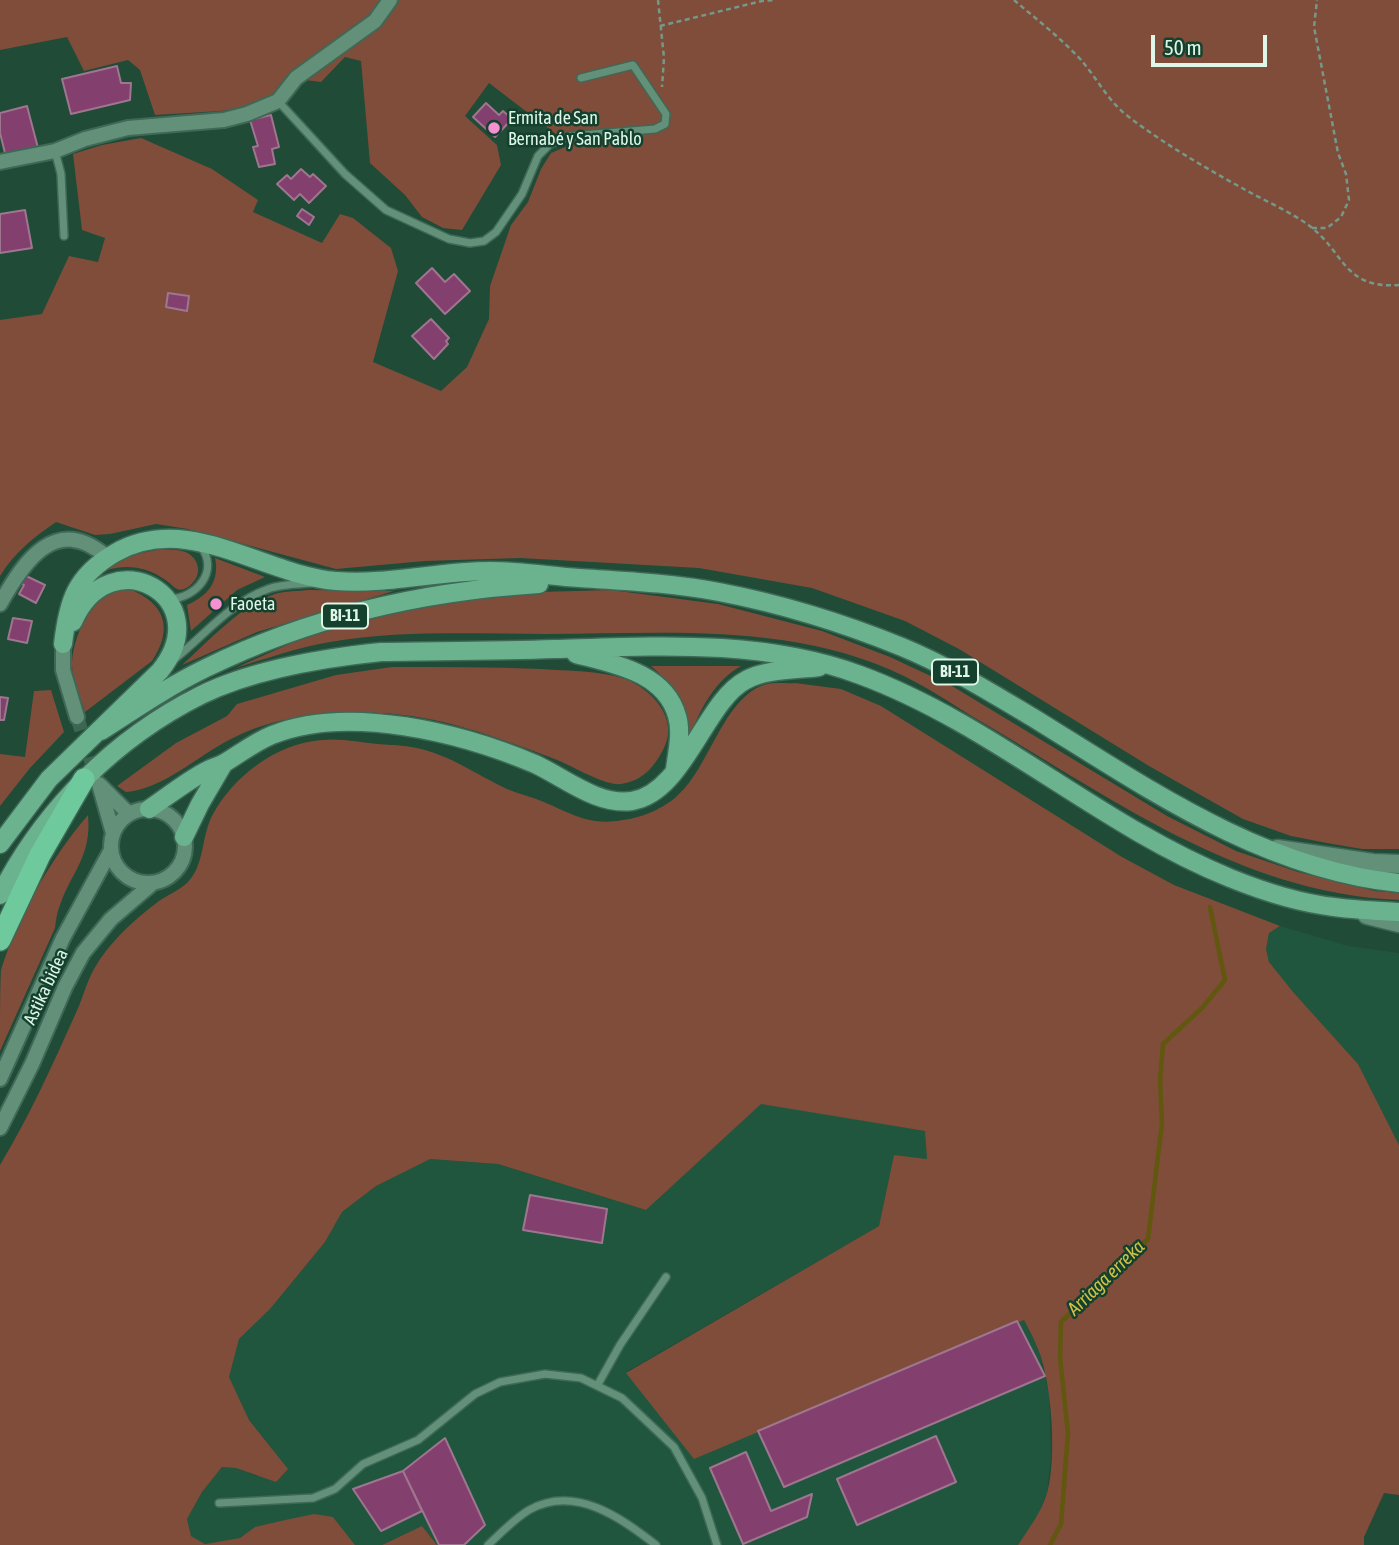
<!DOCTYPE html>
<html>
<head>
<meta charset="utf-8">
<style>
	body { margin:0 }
	#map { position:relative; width:1399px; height:1545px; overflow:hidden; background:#1f4b37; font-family:"Asap Condensed",sans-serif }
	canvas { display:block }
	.scale { position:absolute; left:1151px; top:35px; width:116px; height:32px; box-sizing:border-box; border:4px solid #dff6e9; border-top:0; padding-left:9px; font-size:21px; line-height:24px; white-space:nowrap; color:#dff6e9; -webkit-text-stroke:5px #13412d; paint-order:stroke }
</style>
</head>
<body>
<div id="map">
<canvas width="1399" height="1545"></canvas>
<div class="scale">50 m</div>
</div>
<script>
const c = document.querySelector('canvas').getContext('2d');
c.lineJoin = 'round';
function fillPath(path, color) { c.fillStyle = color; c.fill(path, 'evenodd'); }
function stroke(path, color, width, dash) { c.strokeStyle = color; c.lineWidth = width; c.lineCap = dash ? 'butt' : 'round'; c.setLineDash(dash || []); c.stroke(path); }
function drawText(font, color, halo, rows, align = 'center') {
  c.font = font + ' "Asap Condensed",sans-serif'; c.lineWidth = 5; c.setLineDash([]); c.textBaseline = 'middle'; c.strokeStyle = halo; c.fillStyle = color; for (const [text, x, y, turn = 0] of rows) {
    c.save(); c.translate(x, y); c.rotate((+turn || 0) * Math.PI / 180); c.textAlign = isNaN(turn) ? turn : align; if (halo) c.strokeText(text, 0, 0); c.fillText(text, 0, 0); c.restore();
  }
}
fillPath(new Path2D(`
	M1280,926L1348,946L1399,953V1145L1358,1064L1294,993L1269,962L1266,949L1269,933Z
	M761,1103L926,1131L927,1159L894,1155L879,1226L626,1372L1024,1320L1039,1351L1049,1394L1051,1458L1047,1492L1038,1516L1018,1545H437L422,1526L382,1545H355L333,1517L255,1527L240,1538L205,1544L191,1536L187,1519L202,1492L222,1467L236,1468L256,1476L274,1451L249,1420L229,1377L239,1339L270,1309L325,1242L342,1212L376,1186L429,1159L497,1164L646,1210Z`), '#21563e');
fillPath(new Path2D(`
	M0,0H1399V849H1362L1327,843L1291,836L1243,819L1149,766L959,649L905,621L812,588L699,568L520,558L425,561L336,569L188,529L156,524L110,534L95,535L56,522C34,537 14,553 0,576V320L42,314L69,256L98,262L105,238L82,230L73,154L102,145L141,138L212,169L258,200L253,212L322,243L340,214L353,218L391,248L398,271L373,362L441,391L467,367L489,319L490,286L511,225L528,202L541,169L551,153L570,145L489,83L465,116L497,145L501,165L462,230L443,228L422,217L405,195L370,163L361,61L345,57L321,82L305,80L282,84L271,97L245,107L221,111L155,115L140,70L128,60L84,71L67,37L0,50Z
	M160,549C167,550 175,549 182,551C195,554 203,568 195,580C191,585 184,592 177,589C173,587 168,581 164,579C147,567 127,564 107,570C122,554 140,554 160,549Z
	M215,558L265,577L237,590L191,631L187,605C208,596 220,581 215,558Z
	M129,589C165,603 174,628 152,661L85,712C81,698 72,680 72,665C72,643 85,611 103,597C110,591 120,590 129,589Z
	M309,590L394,591L257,632L182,665C208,642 242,604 275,594C285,591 298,591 309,590Z
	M611,590L718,604L822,631L890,657L952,686L1167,816L1236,851L1298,872L1375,891L1399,893V900C1237,893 1108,795 973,717C951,703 928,688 904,676C791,622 667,634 546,634C474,634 401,630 330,642C298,647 266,659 235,668L305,637L425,603L539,592Z
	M651,666H741C714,681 700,710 689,738C689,704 676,688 651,666Z
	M392,667C442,667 491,667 541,669C569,671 598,670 625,679C652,689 679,719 664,748C655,766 643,781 621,784C603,786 570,764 552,758C496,737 439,715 378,713C327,711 275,716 229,740C198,756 161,790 126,792L117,786L176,743L227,716L237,704L336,675Z
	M795,683L841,689L881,706L1122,857L1174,885L1280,926L1269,933L1266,949L1269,962L1294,993L1358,1064L1399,1145V1495L1384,1493L1364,1537V1545H1018C1029,1528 1041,1513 1047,1493C1057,1459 1052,1383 1038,1349C1034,1339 1029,1330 1024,1320L694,1459L626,1373L879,1226L894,1155L927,1159L925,1131L761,1104L646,1210L498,1164L430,1159L376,1186L342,1212L325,1242L270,1309L239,1339L229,1377L249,1420L288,1469L276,1482L236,1468L222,1467L202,1492L187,1519L191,1536L205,1544L240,1538L255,1527L290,1519L314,1514L333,1517L355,1545H0V1165C29,1117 52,1066 75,1015C82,1001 86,983 94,969C109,942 134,920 159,901C168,895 179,890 187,883C205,865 201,837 212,816C233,776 277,743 322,740C341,738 359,742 378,744C391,745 404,745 417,748C450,755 477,775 507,789C519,794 532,797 544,802C574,815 590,826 623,820C641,818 665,808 678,795C710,767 724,695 767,684C776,682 787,684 795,683Z
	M51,690L64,732L30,768L0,806V754L25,757L34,691Z
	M88,815C92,856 72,871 60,905C57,912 56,920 55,928L0,1051C0,1033 0,984 1,970C18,916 51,858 88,815Z
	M422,1526L437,1545H382Z`), '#7f4d3a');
stroke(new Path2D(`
	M1050,1545L1061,1524L1068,1433L1060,1358L1061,1322L1148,1239L1162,1123L1160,1081L1163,1044L1202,1008L1225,980L1210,907`), '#61570f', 4.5);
const building = new Path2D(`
	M117,66L121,83H131L130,100L71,114L62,79Z
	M486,103L499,115L503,111L512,119L495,137L473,117Z
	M27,106L38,148L6,157L0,133V113Z
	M271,115L279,147L272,149L275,164L259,167L253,147L258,146L250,120Z
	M301,169L310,177L313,174L326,186L309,203L300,194L294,200L277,184L287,175L291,179Z
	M302,209L314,217L309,225L297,216Z
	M25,210L32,248L0,253V214Z
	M432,268L445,282L454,274L470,291L445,314L416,283Z
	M168,293L189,296L187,311L166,307Z
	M431,319L449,338L446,341L448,344L434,359L412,336Z
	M22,574L45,585L36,603L19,594L24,585L18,582Z
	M13,618L32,621L27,643L8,639Z
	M0,697L8,698L4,720H0Z
	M530,1195L607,1209L602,1243L523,1230Z
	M1017,1321L1045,1376L784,1487L758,1431Z
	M936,1436L956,1482L857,1525L837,1479Z
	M445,1438L485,1525L464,1545H439L403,1471Z
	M746,1452L771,1511L812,1494L807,1517L743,1544L710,1468Z
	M403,1471L422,1511L381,1531L353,1489Z`);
fillPath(building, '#833f6d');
stroke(building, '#9e768f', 2);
stroke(new Path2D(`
	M77,717L96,776`), '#3c6552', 14, [14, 7]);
const service = new Path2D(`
	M278,101L345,174L386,210L449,239L470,243L484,241L496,232L522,194L538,156L550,144L570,136L655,129L665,124L666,114L633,65L581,78
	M55,151L61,174L64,236
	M169,599C197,598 220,571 200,545
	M171,662C202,638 229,603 268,589C281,584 298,584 312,583
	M597,1386L620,1345L666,1277
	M219,1503L313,1498L335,1489L363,1464L418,1440L475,1394L500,1382L545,1374L581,1378L622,1398L674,1447L702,1498L717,1545
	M488,1545C501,1533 514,1519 529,1510C575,1484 621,1518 656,1545`);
const minor = new Path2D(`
	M0,162L55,151L85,139L128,128L224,120L247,114L278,101L296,78L375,21L390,0
	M0,604C24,561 56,513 107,557
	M63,644V670L77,717
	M99,784L113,833
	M100,785L129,814
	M111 846a37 37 0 1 1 74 0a37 37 0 1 1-74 0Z
	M0,1079L63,938L111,850
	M0,1128L32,1064L65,987L83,953L111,919L153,883`);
const tertiary = new Path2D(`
	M1277,849L1373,863L1399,864
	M1367,915L1399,923`);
const primary = new Path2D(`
	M63,644C68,602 75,576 115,553C188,511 263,575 336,581C387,585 439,571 490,571C520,571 550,576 579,578C625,581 673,583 719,592C782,604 843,623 902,647C948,666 990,692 1032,717C1147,788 1262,869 1399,883
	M576,654C613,664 665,672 677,716C682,732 677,753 675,769
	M101,731C135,709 169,686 206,668C310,617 424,591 539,584
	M149,809C168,796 187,781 206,771C213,767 220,766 226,762C241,753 255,742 272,735C348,704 462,733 535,764C565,778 598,806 632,801C684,793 705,701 746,680C766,669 796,670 819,667
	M184,837L200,804L224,763
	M0,844L49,779L160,671C219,598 110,536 73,622
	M0,895C44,809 115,738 201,695C254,669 323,658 381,652C439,651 497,651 555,649C656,646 763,639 860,675C993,724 1099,825 1230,878C1262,891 1300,903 1334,907C1356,910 1378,911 1399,912`);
const motorway = new Path2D(`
	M0,940L40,855L84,779`);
stroke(service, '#3f6857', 10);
stroke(minor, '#3f6857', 18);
stroke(tertiary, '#3f6857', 21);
stroke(primary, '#3f6857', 21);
stroke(motorway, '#3f6857', 24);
stroke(new Path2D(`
	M658,0L664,58L662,87
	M1014,0C1036,19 1061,38 1081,60C1096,77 1107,99 1125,114C1161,142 1202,166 1242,188C1263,200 1287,210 1307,224C1345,251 1342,289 1399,285
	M660,26L762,1L776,0
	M1312,228H1327L1341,217L1349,200L1346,174L1338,153L1314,27L1317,0`), '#769888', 2.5, [5, 3.5]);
stroke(service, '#639078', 7);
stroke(minor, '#639078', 14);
stroke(tertiary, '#639078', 18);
stroke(primary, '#6ab38e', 18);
stroke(motorway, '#6eca9d', 21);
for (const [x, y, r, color] of [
	[494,128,7,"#f591d2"],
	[216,604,7,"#f591d2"]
]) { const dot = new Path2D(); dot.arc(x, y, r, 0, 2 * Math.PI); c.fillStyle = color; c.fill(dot); stroke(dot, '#13412d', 2.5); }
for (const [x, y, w] of [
	[345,616,46],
	[955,672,46]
]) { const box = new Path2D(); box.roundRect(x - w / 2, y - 12.5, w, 25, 5); c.fillStyle = '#13412d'; c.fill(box); stroke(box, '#dff6e9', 2); }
drawText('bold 16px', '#dff6e9', null, [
	["BI-11",345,616],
	["BI-11",955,672]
]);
drawText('18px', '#dff6e9', '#13412d', [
	["Ermita de San",508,118],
	["Bernabé y San Pablo",508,139],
	["Faoeta",230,604]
], 'left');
drawText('18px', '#dff6e9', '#13412d', [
	["Astika bidea",46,987,-65]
]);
drawText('italic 19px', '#d2c046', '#13412d', [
	["Arriaga erreka",1106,1278,-44]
]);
</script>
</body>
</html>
